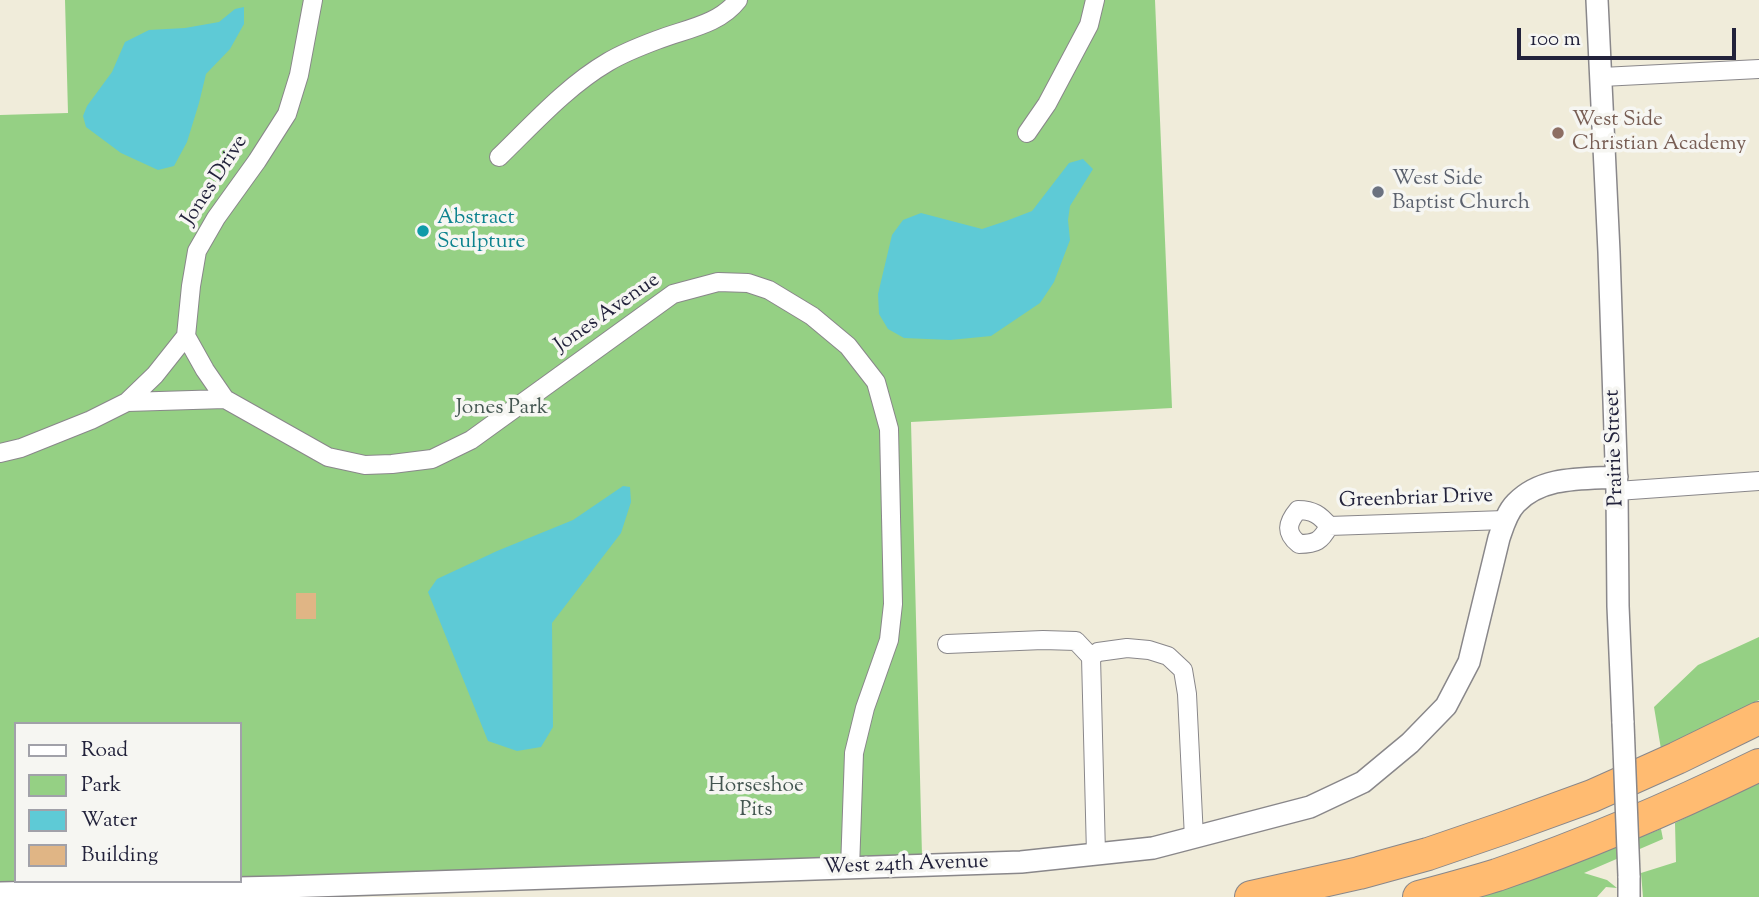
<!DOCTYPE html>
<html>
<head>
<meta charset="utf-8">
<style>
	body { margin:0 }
	#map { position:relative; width:1759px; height:897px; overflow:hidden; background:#f0ecda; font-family:"Sorts Mill Goudy",serif }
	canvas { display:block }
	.legend { position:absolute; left:14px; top:722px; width:228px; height:161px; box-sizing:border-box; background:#f6f6f2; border:2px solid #a1a1a9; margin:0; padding:9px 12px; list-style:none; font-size:21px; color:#22223b }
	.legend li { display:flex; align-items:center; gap:14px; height:35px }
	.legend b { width:35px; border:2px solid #a1a1a9 }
	.scale { position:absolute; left:1517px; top:28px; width:219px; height:32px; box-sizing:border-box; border:4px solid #22223b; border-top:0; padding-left:9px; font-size:21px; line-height:24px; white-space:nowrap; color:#22223b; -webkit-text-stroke:5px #f6f6f2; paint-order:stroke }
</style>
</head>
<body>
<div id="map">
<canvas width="1759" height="897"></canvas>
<ul class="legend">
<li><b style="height:9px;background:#fff"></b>Road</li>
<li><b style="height:19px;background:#95d084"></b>Park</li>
<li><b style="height:19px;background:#5ecad6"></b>Water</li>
<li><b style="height:19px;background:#e0b585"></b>Building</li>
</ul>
<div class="scale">100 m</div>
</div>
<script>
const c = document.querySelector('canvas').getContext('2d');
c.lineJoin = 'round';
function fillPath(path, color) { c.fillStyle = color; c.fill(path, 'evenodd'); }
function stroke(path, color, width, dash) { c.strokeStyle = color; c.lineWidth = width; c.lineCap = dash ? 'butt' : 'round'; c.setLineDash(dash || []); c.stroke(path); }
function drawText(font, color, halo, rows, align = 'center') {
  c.font = font + ' "Sorts Mill Goudy",serif'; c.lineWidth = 7; c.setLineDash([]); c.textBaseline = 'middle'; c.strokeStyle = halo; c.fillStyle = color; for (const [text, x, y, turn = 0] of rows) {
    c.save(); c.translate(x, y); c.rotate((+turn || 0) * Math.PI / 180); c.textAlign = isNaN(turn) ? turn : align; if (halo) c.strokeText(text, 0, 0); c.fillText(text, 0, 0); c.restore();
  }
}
fillPath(new Path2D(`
	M65,0H1155L1172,408L911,422L922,856L240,877V724H16V881H99L0,884V115L68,113Z
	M1759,637V700L1661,749L1654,707L1698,665Z
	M1759,781V897H1643L1641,873L1676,862L1675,823Z
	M1661,829L1663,839L1584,873L1607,880L1617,888L1606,887L1597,897H1476L1564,867Z`), '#95d084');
fillPath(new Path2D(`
	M244,7V24L230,49L206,74L199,103L187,142L174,166L158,170L121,153L86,127L83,116L87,106L112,72L125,42L149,30L185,28L219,22L235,9Z
	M1083,159L1093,169L1070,206L1068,220L1070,240L1054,282L1040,303L991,336L950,340L904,338L888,329L879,314L878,294L892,235L903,220L921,213L982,229L1006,221L1032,211L1069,163Z
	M623,486L630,487L631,502L621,533L552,623L553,727L541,747L517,751L488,741L428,592L437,579L497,551L573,520Z`), '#5ecad6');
fillPath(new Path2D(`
	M296,593H316V619H296Z`), '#e0b585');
const minor = new Path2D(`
	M1602,77L1759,69
	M1027,133L1047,104L1089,25L1095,0
	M499,157C533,124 567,86 608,62C623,53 641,46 657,40C685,29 719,25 738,0
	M186,336L205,370L225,399
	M127,402L225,399L328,457L365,465L392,464L432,459L471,440L673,294L718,282L748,283L769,290L812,316L848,346L876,382L889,429L893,604L889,640L865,708L854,753L850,869
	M0,453L21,448L91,420L127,402L155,375L186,336L191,286L197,251L216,218L257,161L287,114L299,75L313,0
	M1617,491L1759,481
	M1298,510C1313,510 1320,515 1329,526C1321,541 1316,544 1299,544C1285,533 1287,523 1298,510Z
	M1329,526L1505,520
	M947,644L1043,640L1076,641L1091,657L1096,854
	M1091,657L1098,652L1127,648L1149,650L1168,656L1183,670L1187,694L1194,838`);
const tertiary = new Path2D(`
	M1597,0L1609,252L1617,491L1618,606L1623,723
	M1629,876V897
	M0,893L284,887L1021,862L1153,848L1310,807L1363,782L1410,743L1446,706L1469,662L1499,538C1503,526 1507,512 1516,503C1542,476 1582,479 1617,477`);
const motorway = new Path2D(`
	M1251,897L1359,873L1428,854L1504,828L1592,796L1677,758L1759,718
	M1419,897C1445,890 1471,883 1497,875C1587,844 1673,807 1759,765`);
stroke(minor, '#89878a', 20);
stroke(tertiary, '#89878a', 24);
stroke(motorway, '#89878a', 34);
stroke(minor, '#fff', 18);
stroke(tertiary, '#fff', 21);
stroke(motorway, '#ffbb71', 32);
const tertiaryBridge = new Path2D(`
	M1623,723L1629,876`);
stroke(tertiaryBridge, '#89878a', 24, []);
stroke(tertiaryBridge, '#fff', 21);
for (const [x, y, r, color] of [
	[1558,133,7,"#8d6e63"],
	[1378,192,7,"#6b7280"],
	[423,231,7,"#0f9aa8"]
]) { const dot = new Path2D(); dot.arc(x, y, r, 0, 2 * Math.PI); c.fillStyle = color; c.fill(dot); stroke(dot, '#f6f6f2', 2.5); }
drawText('21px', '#785e54', '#f6f6f2', [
	["West Side",1572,121],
	["Christian Academy",1572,145]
], 'left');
drawText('21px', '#5b616d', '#f6f6f2', [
	["West Side",1392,180],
	["Baptist Church",1392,204]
], 'left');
drawText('21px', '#22223b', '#f6f6f2', [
	["Jones Drive",216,181,-57],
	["Jones Avenue",608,314,-35],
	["Prairie Street",1616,448,-92],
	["Greenbriar Drive",1416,500,-2],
	["West 24th Avenue",906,866,-2]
]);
drawText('21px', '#0d838f', '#f6f6f2', [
	["Abstract",437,219],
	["Sculpture",437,243]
], 'left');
drawText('21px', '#445651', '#f6f6f2', [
	["Jones Park",502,409],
	["Horseshoe",756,787],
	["Pits",756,811]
]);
</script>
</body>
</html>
